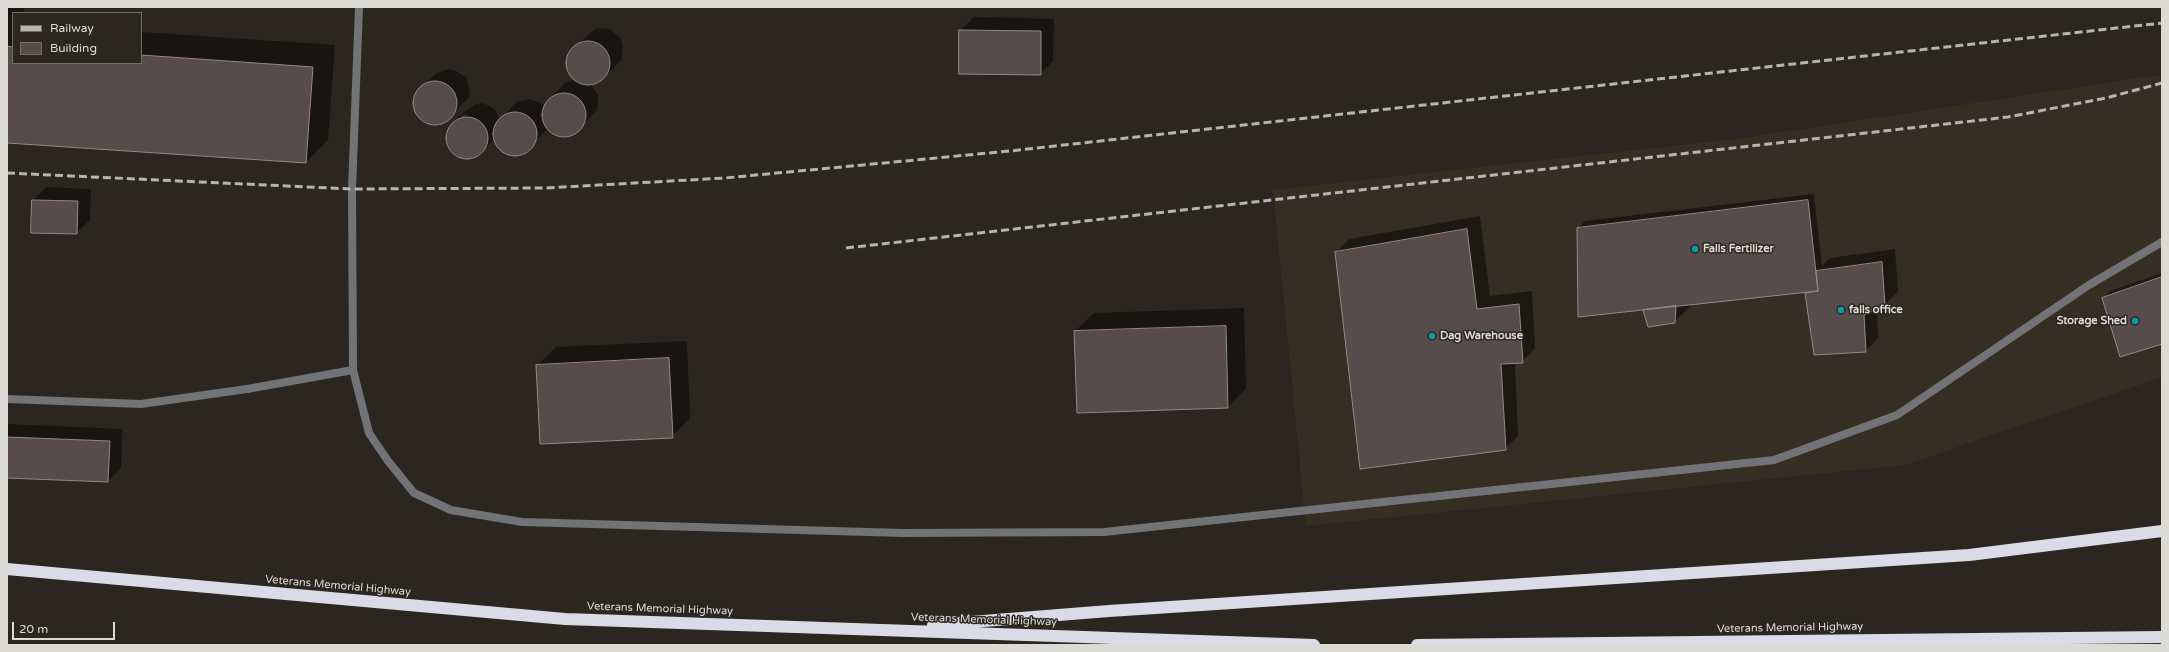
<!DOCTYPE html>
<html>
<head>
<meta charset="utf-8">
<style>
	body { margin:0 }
	#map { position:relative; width:2169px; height:652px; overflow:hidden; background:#2b2720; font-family:"Varela Round",sans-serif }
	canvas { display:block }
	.frame { position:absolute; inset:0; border:8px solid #dcdad5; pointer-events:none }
	.legend { position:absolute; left:12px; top:12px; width:130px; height:52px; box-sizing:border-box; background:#2b2720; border:1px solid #726f68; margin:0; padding:5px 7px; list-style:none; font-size:12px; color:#dcdad5 }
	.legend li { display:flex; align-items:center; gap:8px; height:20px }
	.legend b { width:20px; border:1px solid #726f68 }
	.scale { position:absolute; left:12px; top:622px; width:103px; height:18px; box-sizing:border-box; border:2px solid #dcdad5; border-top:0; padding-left:5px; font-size:12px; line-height:14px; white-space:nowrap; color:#dcdad5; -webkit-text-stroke:3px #2b2720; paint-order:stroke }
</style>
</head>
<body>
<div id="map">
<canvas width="2169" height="652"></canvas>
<div class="frame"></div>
<ul class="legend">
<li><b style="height:5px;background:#b6b4ae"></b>Railway</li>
<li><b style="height:11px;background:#564c4c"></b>Building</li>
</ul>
<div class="scale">20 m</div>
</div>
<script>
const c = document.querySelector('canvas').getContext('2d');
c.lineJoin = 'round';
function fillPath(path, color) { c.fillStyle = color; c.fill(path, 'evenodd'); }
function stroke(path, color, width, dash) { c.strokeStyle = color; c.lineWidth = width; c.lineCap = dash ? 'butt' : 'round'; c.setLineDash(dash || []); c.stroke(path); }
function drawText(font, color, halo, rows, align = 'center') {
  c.font = font + ' "Varela Round",sans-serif'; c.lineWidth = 3; c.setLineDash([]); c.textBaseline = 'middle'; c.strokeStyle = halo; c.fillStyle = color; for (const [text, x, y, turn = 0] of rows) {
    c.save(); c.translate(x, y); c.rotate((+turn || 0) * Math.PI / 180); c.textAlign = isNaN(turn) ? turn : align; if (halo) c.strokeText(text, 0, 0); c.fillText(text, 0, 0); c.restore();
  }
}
fillPath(new Path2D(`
	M2159,75L2162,87V377L1905,465L1306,526L1273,190L1736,139Z`), '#352f23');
fillPath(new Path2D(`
	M7,7H24V13H13V63H141V32L335,45L328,140L306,162L7,142Z
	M974,17L1054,19L1053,61L1040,74L960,31Z
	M602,28L610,29L621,39L623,45L621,60L603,79L591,84L598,96L597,110L579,130L567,136L553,133L547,127V130L522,153L508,154L497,146L494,139L481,153L468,158H461L450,150L447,137L451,124L465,111L476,104L483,103L495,109L500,120L517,102L530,99L542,104L545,108L546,102L565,83L575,80L568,70L566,64L571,50L595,29ZM466,113L467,115L461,119V116Z
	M448,69L454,70L466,77L470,90L469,97L446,121L432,124L420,118L414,106L415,99L422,87L435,74Z
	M46,187L91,189L90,220L76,233L33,200Z
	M1814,194L1822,266L1830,258L1895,249L1898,291L1885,305L1877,308L1878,338L1865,352L1806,293L1808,291L1693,304L1674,322L1649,326L1644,309L1578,228L1585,221Z
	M1480,216L1490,296L1532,291L1535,348L1522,362H1515L1518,436L1505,449L1336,253L1349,239Z
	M2162,273V343L2103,298L2110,291Z
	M1244,308L1246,389L1228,407L1075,331L1094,313Z
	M687,341L690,418L672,437L537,366L556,347Z
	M7,424L122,429L121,468L108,481L7,477Z`), '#0007');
const building = new Path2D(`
	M959,30L1041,31V75L959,74Z
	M566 63a22 22 0 1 1 44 0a22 22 0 1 1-44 0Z
	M7,46L13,47V63H141V55L313,67L306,163L7,143Z
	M413 103a22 22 0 1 1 44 0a22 22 0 1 1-44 0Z
	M542 115a22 22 0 1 1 44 0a22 22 0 1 1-44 0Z
	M493 134a22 22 0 1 1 44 0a22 22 0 1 1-44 0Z
	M446 138a21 21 0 1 1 42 0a21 21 0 1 1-42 0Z
	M32,200L78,201L77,234L31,233Z
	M1808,200L1818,291L1578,317L1577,228Z
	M1467,229L1477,309L1519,304L1523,363L1501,364L1506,450L1360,469L1335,252Z
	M1882,262L1885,306L1864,315L1866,352L1814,355L1805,293L1818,291L1816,271Z
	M2162,277V344L2120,357L2102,298Z
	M1676,306L1675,323L1648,327L1643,310Z
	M1226,326L1228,408L1077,413L1074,331Z
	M669,358L673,438L540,444L536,365Z
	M7,437L110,441L108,482L7,478Z`);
fillPath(building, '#564c4c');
stroke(building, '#938988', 1);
stroke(new Path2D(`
	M359,7L352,189L353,370L369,433L388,461L414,493L451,510L522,522L903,533L1104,532L1774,460L1897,415L2089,285L2162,242
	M7,399L141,404L247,389L353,370`), '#717376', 8);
stroke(new Path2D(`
	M7,569L565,619L1314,645
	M933,625L1109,611L1969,555L2162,531
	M1417,645L2162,637`), '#d9dce6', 12);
stroke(new Path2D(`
	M7,173L352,189L546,188L725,178L1010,151L2162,23
	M846,248L2008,117L2106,98L2162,83`), '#b6b4ae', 3, [8, 4]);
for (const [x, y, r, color] of [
	[1695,249,4,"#0f9aa8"],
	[1841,310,4,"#0f9aa8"],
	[2135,321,4,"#0f9aa8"],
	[1432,336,4,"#0f9aa8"]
]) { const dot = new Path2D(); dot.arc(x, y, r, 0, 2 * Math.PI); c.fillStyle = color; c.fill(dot); stroke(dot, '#2b2720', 1.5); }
drawText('bold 11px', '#dcdad5', '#2b2720', [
	["Falls Fertilizer",1703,249],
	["falls office",1849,310],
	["Storage Shed",2127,321,"right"],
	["Dag Warehouse",1440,336]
], 'left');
drawText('11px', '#dcdad5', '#2b2720', [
	["Veterans Memorial Highway",338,586,5],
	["Veterans Memorial Highway",660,609,2],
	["Veterans Memorial Highway",984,620,2],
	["Veterans Memorial Highway",1790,628,-1]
]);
</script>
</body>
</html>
